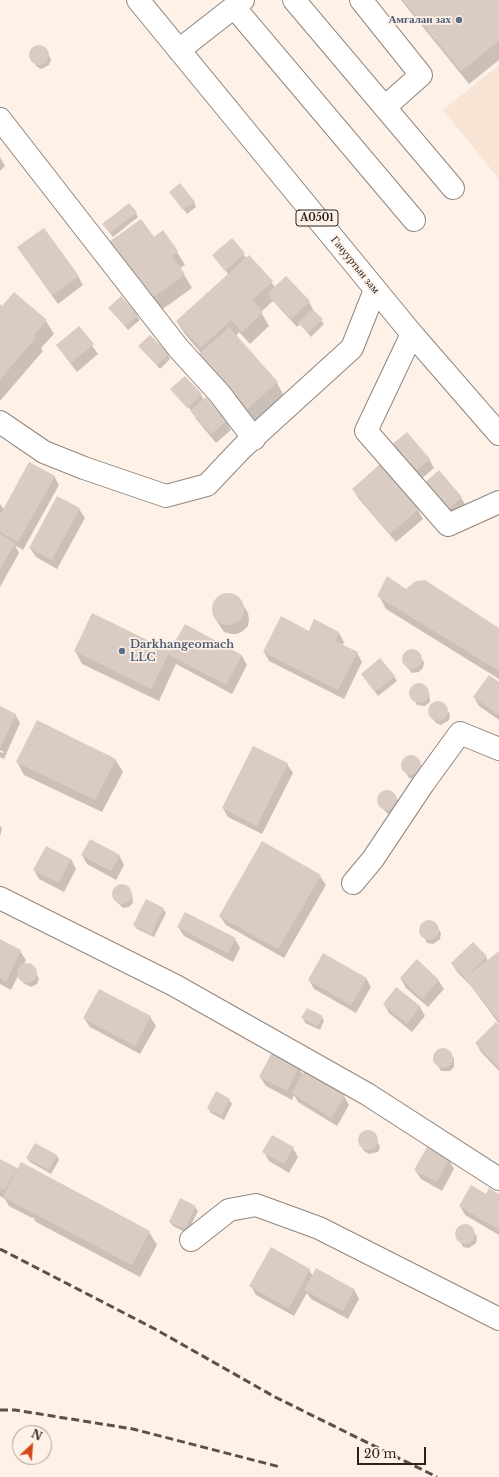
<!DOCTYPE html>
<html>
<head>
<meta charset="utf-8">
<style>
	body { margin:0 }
	#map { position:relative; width:499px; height:1477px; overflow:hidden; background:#fef1e7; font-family:"Libre Baskerville",serif }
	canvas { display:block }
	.north { position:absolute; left:12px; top:1425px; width:40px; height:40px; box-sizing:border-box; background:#fef1e7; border:1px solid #a89e97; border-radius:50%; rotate:26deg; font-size:11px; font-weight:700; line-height:16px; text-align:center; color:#27221e }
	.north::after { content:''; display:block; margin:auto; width:14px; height:18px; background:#d1491c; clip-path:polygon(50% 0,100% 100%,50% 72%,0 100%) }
	.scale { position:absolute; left:357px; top:1447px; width:69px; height:18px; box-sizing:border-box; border:2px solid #27221e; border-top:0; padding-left:5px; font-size:12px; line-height:14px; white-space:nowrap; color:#27221e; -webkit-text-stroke:3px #fef1e7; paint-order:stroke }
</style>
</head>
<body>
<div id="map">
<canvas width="499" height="1477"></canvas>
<div class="north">N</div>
<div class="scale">20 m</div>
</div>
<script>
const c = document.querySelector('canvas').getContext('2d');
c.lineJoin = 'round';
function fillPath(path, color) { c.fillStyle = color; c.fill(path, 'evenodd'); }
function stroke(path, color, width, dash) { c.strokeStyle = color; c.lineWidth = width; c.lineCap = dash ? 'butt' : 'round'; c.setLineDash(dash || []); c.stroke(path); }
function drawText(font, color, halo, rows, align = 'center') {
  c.font = font + ' "Libre Baskerville",serif'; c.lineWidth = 3.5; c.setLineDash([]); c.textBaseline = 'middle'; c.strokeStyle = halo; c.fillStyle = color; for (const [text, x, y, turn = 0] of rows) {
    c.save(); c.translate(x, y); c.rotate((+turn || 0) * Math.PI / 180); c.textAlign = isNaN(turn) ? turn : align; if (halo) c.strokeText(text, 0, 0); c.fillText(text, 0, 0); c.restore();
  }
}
fillPath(new Path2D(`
	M499,65V179L443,110Z`), '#f8e4d5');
fillPath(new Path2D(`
	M401,0H499V60L469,84Z
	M40,46L47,50L51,60L49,65L41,69L36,66L31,56L35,47Z
	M0,157L5,166L0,171Z
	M170,192L194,202L196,207L187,214Z
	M136,213L138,217L113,237L106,228Z
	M154,238L177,252L185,265L180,268L192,288L160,311L119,255L111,242Z
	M232,240L247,259L249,257L276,288L309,302L314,311L324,324L311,337L300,324L297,327L273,301L261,312L269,326L250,344L239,332L236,336L277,383L284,396L255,422L207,367L200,354L201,353L185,334L177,322L229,275L213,256Z
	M18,248L78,276L83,285L58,304Z
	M0,306L46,321L54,334L41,348L43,351L0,401Z
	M109,308L137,316L140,320L128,330Z
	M79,327L98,354L77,372L57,346Z
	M139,346L168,355L170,359L160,369Z
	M174,393L201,395L204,400L226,421L231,430L216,443L197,420L191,410Z
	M396,456L429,459L434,468L418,482Z
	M380,466L418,510L423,519L396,542L358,498L353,489Z
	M439,472L461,498L467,507L451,520Z
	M54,476L59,485L23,550L15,545L19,553L0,587V504L4,509Z
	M79,509L85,518L57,569L36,557L30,548Z
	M223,594H231L238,597L248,613L249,619L248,626L243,631L237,634H231L224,632L214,617L213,604L217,598Z
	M379,596L499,629V679L386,609Z
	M315,621L339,633L344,642L342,646L357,653L362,662L344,699L269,661L264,652L309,632Z
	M414,650L424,662L423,668L419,672L412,673L405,665L403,656L406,651Z
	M75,651H169L242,656L247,665L232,694L176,664L159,701L82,664Z
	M362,675L394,676L397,681L378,696Z
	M499,683V720L479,706L474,697Z
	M416,684H422L429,693L430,702L425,706L417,705L410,693L411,688Z
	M435,702L443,704L450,714L449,720L441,725L436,723L429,714L430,705Z
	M0,707L15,714L20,723L4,759L0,757V752L3,753L4,752L0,750Z
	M411,756L416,758L423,768L415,779L409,778L402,765L403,760Z
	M115,759L123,772L102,812L24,775L17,762Z
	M287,764L293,773L262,834L228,817L223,808Z
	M390,791L398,800V809L394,813L388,814L380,806L379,797L382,793Z
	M0,825L2,829L0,836Z
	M82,855H119L124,865L116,880L87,864Z
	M71,859L76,869L64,892L39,879L34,870Z
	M320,876L326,885L284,958L226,925L220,916Z
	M125,885L132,894L133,903L129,907L123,908L115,900L113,891L117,887Z
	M163,909L166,913L154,937L137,929L134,925Z
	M429,921L435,923L441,933L440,939L433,944L427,943L420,930L422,925Z
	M178,927L235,939L240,948L233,962L184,936Z
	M0,940L20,951L26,960L24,964L33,966L39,979L37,984L31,987L23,983L19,974L11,990L0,984Z
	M499,952V1024L471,986L458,973L452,964L486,957L488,961Z
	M366,978L371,987L356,1013L314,989L309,980Z
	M401,979L438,980L444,989L428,1007L406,988Z
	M397,988L420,1007L425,1016L412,1032L389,1013L384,1004Z
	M150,1017L156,1026L140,1054L90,1027L84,1018Z
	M322,1017L324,1021L320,1030L305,1023L303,1018Z
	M499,1026V1071L481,1052L476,1043Z
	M440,1049L446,1050L454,1058V1067L450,1071H441L435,1061L436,1053Z
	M299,1068L303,1075L344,1096L349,1105L337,1126L298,1102L294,1095L292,1100L266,1086L260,1077Z
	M229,1100L232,1104L224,1120L211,1113L208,1108Z
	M369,1131L374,1133L380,1147L378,1152L369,1154L364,1151L359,1141L361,1135Z
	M35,1144L57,1156L59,1160L51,1174L30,1162L27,1158Z
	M293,1148L298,1157L289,1173L269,1161L264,1152Z
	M427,1148L449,1160L454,1169L442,1191L421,1179L415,1170Z
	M0,1160L16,1168L18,1171L149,1232L157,1245L140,1277L36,1222L33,1217L32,1218L9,1206L5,1199L0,1196Z
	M499,1195V1235L465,1215L460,1206Z
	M195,1207L198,1211L187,1233L173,1226L170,1222Z
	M465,1225L471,1227L477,1237L476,1243L469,1248L463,1247L456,1234L458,1229Z
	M309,1270L313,1276L354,1289L359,1299L348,1319L311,1299L307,1293L294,1316L256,1295L251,1286Z`), '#0003');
fillPath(new Path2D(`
	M403,0H499V41L461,71Z
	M29 55a10 10 0 1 1 20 0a10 10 0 1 1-20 0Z
	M180,183L195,202L183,210L169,192Z
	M129,203L137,212L110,233L102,224Z
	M141,219L154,237L163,230L178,251L172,256L185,274L152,298L110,241Z
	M44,228L79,276L52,295L17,247Z
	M232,238L245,253L225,271L212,255Z
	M249,255L273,281L252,300L263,312L242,332L231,320L201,348L176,321Z
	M286,276L310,301L291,319L267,294Z
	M14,292L47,320L34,335L36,337L0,380V304L2,306Z
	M121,296L138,315L125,326L108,308Z
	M312,309L323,319L308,333L298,323Z
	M79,326L94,344L71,363L56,345Z
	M229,327L278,382L247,409L199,354Z
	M150,335L169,354L157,365L138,346Z
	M185,376L202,394L187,408L170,389Z
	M206,397L227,421L211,434L190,411Z
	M407,432L430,459L413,473L390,446Z
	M29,462L55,476L18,542L0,532V515Z
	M380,464L419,509L390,534L352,489Z
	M439,470L462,497L445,512L422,485Z
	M57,496L80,508L52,560L29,548Z
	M0,534L15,543L0,569Z
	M387,576L406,589L416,581L425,580L499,628V671L377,596Z
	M212 609a16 16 0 1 1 32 0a16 16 0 1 1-32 0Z
	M92,613L170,651L151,689L74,651Z
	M281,616L309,631L314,619L339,632L335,641L358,652L338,690L263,652Z
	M185,624L242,655L226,685L168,654Z
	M402 659a10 10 0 1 1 20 0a10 10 0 1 1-20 0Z
	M380,658L395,676L375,692L361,674Z
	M489,675L499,682V715L473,697Z
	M409 693a10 10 0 1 1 20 0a10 10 0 1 1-20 0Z
	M428 711a10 10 0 1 1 20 0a10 10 0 1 1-20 0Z
	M0,706L16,714L0,748Z
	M37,720L116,759L95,800L16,762Z
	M253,746L288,763L257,826L222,808Z
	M401 765a10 10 0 1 1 20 0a10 10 0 1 1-20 0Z
	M377 800a10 10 0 1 1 20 0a10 10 0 1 1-20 0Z
	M90,839L120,855L111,871L81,855Z
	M262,841L321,875L278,949L219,916Z
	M46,846L71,859L59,883L33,870Z
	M112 894a10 10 0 1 1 20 0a10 10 0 1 1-20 0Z
	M146,899L164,908L151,934L133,925Z
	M185,912L236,938L228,953L177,927Z
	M419 930a10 10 0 1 1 20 0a10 10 0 1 1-20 0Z
	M0,939L21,950L6,982L0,978Z
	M473,942L487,956L465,978L451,963Z
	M499,951V1021L465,978Z
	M323,953L367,978L351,1005L308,980Z
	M417,959L439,980L422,999L400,978Z
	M17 973a10 10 0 1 1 20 0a10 10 0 1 1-20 0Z
	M396,987L420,1006L407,1024L383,1004Z
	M99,989L151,1016L135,1046L83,1018Z
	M307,1008L323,1016L317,1026L301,1018Z
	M496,1022L499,1025V1068L475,1043Z
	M433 1058a10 10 0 1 1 20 0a10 10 0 1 1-20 0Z
	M272,1052L299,1067L287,1091L259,1077Z
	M304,1071L345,1095L331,1118L292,1093Z
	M216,1091L230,1099L221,1116L207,1108Z
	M358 1140a10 10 0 1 1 20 0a10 10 0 1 1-20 0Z
	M272,1135L294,1147L284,1164L262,1152Z
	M35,1143L57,1155L49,1170L26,1158Z
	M427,1147L449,1159L437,1182L414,1170Z
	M0,1159L17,1168L5,1190L0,1188Z
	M21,1162L150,1231L132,1265L3,1197Z
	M471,1185L486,1194L489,1188L499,1194V1230L459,1206Z
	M180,1198L196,1206L185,1229L169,1222Z
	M455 1234a10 10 0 1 1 20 0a10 10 0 1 1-20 0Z
	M271,1247L310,1269L289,1308L249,1286Z
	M316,1268L354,1289L343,1311L304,1290Z`), '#daccc3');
const minor = new Path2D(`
	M294,0L453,188
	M361,0L421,75L385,107
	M234,7L414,220
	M179,50L243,0
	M0,119L179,349L220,394L254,439
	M412,334L366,431L448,525L499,502
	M0,422L44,452L84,468L166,496L207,485L242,448L352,348L375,290
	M353,883L373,859L423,784L460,733L499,749
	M0,898L174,985L367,1094L499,1179
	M191,1240L229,1210L256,1205L319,1228L499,1319`);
const highway = new Path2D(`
	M138,0L412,334L499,434`);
stroke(minor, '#91857d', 24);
stroke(highway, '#91857d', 24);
stroke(minor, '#fff', 22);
stroke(highway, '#fff', 22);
stroke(new Path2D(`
	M0,1249L155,1329L275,1397L437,1477
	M0,1410H15L133,1429L280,1467`), '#58514c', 3, [8, 4]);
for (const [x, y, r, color] of [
	[459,20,4,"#5c6f8a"],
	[122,651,4,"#5c6f8a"]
]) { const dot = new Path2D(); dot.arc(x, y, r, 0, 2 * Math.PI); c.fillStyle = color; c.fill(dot); stroke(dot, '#fef1e7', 1.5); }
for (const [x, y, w] of [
	[317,218,42]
]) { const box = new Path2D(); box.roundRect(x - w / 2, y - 8, w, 16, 3); c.fillStyle = '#fef1e7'; c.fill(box); stroke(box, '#27221e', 1); }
drawText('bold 10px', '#27221e', null, [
	["A0501",317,218]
]);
drawText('bold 11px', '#4e5e75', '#fef1e7', [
	["Амгалан зах",451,20],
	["Darkhangeomach",130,645,"left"],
	["LLC",130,658,"left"]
], 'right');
drawText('11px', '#27221e', '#fef1e7', [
	["Гачууртын зам",355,265,51]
]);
</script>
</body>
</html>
